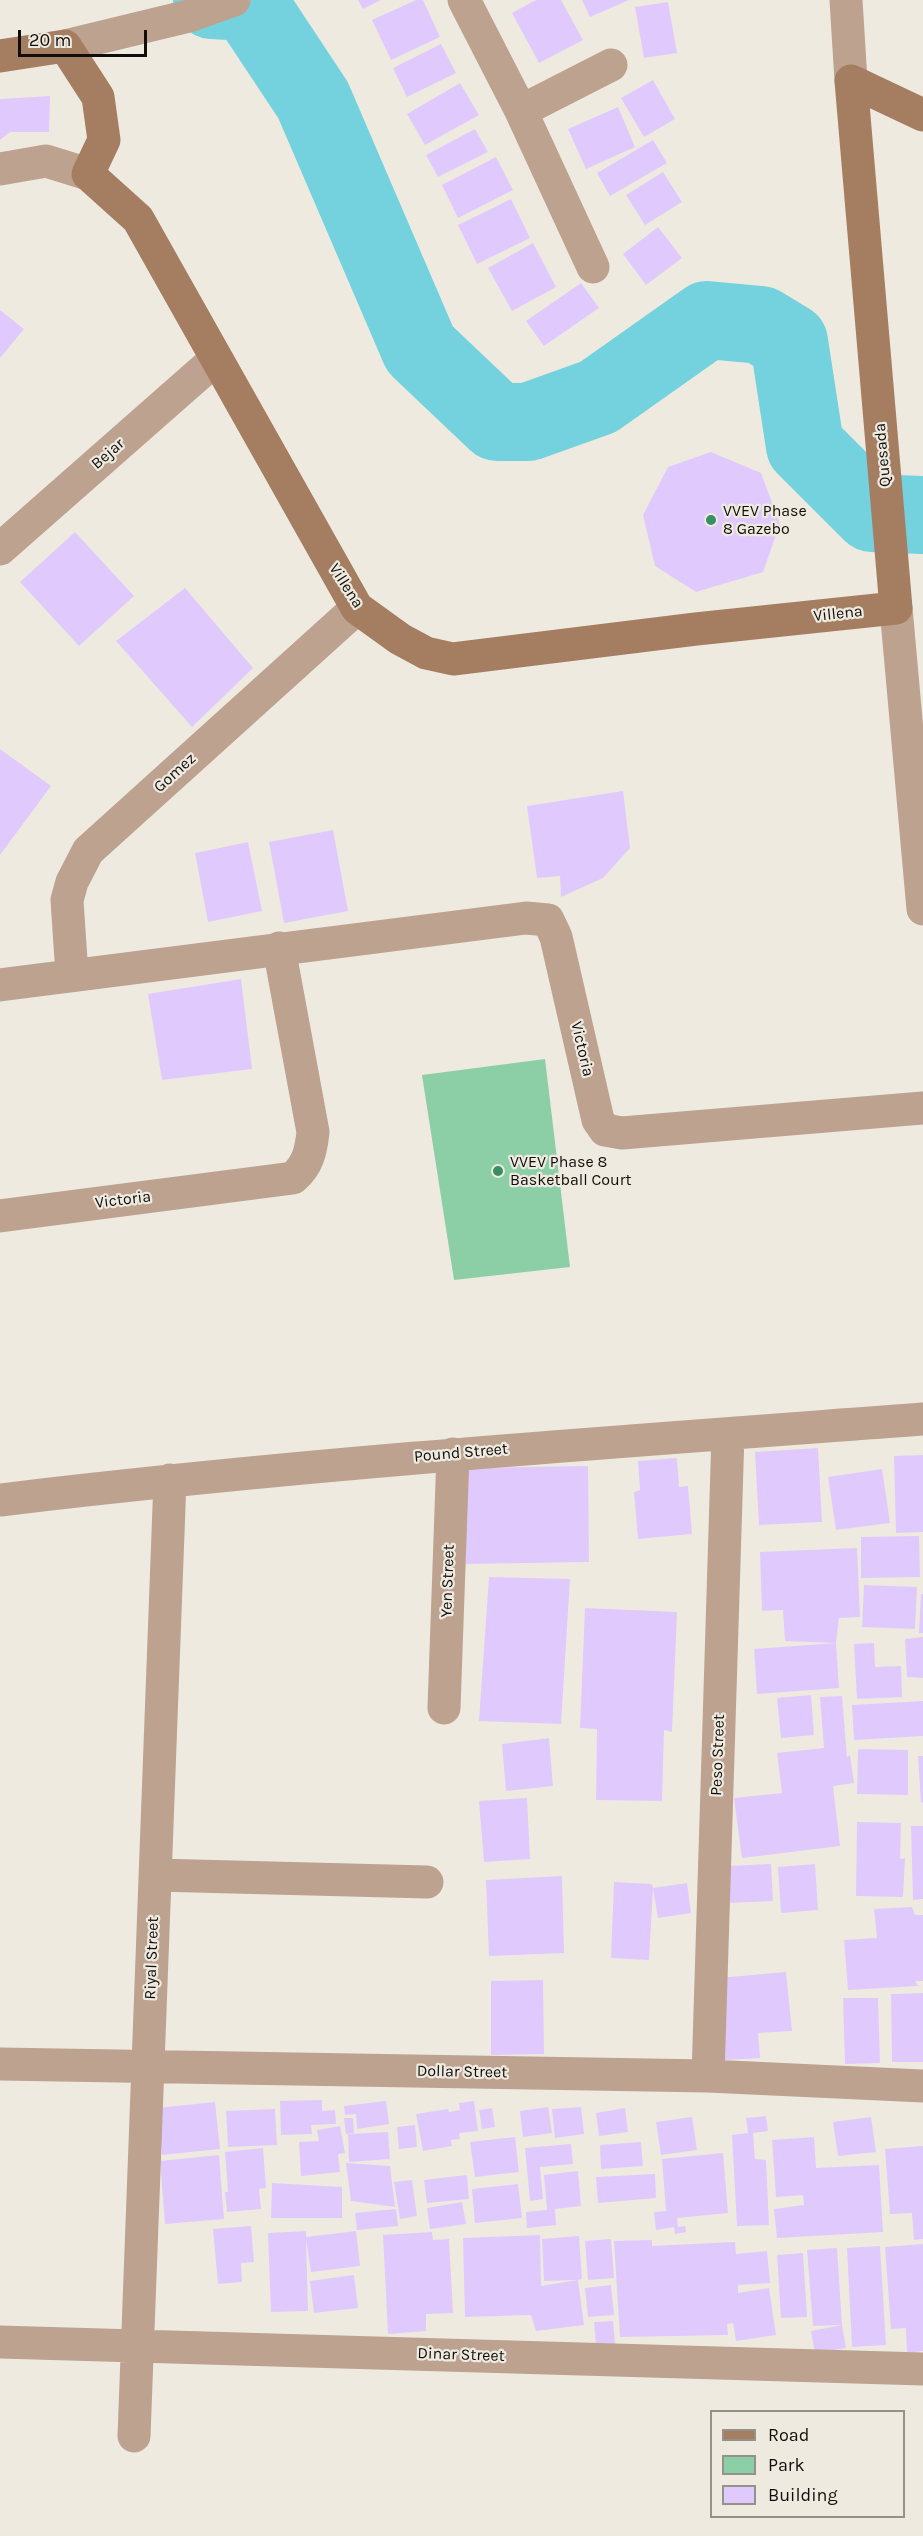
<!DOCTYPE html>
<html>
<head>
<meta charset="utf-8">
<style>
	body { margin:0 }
	#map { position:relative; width:923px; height:2536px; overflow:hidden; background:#efeae0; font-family:Karla,sans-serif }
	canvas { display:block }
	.legend { position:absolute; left:710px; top:2410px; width:195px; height:108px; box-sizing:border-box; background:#efeae0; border:2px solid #96928b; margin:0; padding:8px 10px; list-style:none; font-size:18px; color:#100e0b }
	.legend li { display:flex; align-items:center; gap:12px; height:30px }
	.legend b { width:30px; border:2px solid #96928b }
	.scale { position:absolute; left:18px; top:30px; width:129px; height:27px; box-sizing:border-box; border:3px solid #100e0b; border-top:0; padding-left:8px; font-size:18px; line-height:21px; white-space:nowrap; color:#100e0b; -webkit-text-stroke:4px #efeae0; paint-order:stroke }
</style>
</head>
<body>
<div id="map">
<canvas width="923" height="2536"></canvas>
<ul class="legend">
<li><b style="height:8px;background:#a57e62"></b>Road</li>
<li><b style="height:16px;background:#8ccfa7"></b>Park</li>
<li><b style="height:16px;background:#e0cafd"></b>Building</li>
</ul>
<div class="scale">20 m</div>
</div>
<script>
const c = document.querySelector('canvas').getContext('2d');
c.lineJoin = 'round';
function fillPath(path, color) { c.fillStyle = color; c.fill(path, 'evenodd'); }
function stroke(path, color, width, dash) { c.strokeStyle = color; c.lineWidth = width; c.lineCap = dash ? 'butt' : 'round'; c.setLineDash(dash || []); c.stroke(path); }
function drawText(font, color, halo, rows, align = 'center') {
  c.font = font + ' Karla,sans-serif'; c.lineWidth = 4.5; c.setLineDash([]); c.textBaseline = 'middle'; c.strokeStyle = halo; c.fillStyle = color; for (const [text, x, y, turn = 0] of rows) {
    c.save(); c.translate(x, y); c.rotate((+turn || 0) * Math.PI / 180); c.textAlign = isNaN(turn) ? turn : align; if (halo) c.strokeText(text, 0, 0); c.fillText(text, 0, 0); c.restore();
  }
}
fillPath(new Path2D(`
	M545,1059L570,1267L454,1280L422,1075Z`), '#8ccfa7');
stroke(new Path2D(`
	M212,0L248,2L313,100L420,349L497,422H528L598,397L707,320L761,325L789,342L805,446L872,513L923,515`), '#73d2dd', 78);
fillPath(new Path2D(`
	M358,0H381L363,9Z
	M416,0H423L440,37L391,60L372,20Z
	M536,0H561L583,40L539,63L512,13Z
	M582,0H629L590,17Z
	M668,2L677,53L644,58L635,7Z
	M441,44L456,73L407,97L393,68Z
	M653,80L675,119L644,137L621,98Z
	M460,83L479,115L425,145L407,114Z
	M50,96L49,132H10L0,140V99Z
	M618,107L635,147L586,169L568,129Z
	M475,129L488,152L438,177L426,155Z
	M653,140L667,163L610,196L597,173Z
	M496,157L513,190L458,218L442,185Z
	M663,172L682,202L645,225L626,195Z
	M511,199L530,238L477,264L458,225Z
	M658,227L682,258L646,285L623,254Z
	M533,243L556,287L512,311L488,268Z
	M581,283L599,308L544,346L526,321Z
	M0,310L24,329L0,358Z
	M711,452L761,473L780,524L763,572L696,592L655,566L643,515L668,467Z
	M75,532L134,596L79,646L20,582Z
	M185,588L253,668L192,727L116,641Z
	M0,749L51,786L0,855Z
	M623,791L630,848L603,878L561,897L560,876L537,878L527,806Z
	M333,830L348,911L284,923L269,842Z
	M248,842L262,911L208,922L195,853Z
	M241,979L252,1069L162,1080L148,994Z
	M818,1448L822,1522L759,1525L755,1452Z
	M923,1455V1532L896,1533L894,1456Z
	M677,1458L679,1487L688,1486L692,1534L638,1539L634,1492L640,1490L638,1461Z
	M588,1466L589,1562L466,1564L464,1468Z
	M882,1469L890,1523L836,1530L828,1477Z
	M919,1536L920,1577L861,1578V1537Z
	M857,1548L860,1617L839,1618L836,1643L839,1688L757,1694L754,1649L836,1643L785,1641L783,1610L762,1611L760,1552Z
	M489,1577L570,1579L561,1724L479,1721Z
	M864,1585L917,1587L915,1629L862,1627Z
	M921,1594H923V1633H919Z
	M585,1608L677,1612L672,1732L664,1730L662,1801L596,1800L597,1729L580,1728Z
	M923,1637V1678L907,1677L905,1639Z
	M874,1643L875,1667L901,1666L902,1697L857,1699L854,1644Z
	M811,1695L814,1735L781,1738L777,1698Z
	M842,1696L847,1757L850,1755L854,1783L833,1786L840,1846L742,1858L734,1798L782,1793L777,1753L824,1748L820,1697Z
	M923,1701V1736L854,1740L852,1705Z
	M549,1738L553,1786L506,1791L502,1744Z
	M858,1749L908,1750V1795L857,1794Z
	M918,1756H923V1802L921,1803Z
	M527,1798L530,1859L484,1862L479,1801Z
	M857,1822L901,1823L900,1859L905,1858L903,1897L856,1896Z
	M911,1826H923V1899L913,1900Z
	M771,1864L773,1901L730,1903L728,1866Z
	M815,1864L818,1910L781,1913L778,1867Z
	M562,1876L564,1953L489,1956L486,1880Z
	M614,1882L652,1884L653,1888L687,1883L691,1913L658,1918L653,1888L649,1960L611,1958Z
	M912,1907L915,1915H923V1981H915L918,1986L848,1990L844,1940L877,1938L874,1909Z
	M786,1972L792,2031L758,2033L760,2058L725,2060L718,1978Z
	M543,1980L544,2054L491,2055V1981Z
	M923,1993V2062H892L891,1994Z
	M843,1998H878L880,2063L845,2064Z
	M322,2100V2111L335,2110L336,2124L311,2125L312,2134L281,2135L280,2101Z
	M386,2101L389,2124L357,2129L356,2114L345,2115L344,2106Z
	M474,2101L478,2131L459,2133L460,2139L451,2140L452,2146L423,2151L416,2114L448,2109L449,2112L460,2110L459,2103Z
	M215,2102L220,2149L162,2155L157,2108Z
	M548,2107L552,2133L523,2137L520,2111Z
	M581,2107L584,2134L555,2138L552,2109Z
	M492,2108L495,2127L482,2129L479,2110Z
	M625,2108L628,2132L599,2136L596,2113Z
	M275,2109L277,2145L228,2147L226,2111Z
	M766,2116L768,2131L753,2133L755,2159L766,2160L769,2225L737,2226L732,2135L748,2133L746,2118Z
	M692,2117L697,2150L661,2155L656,2122Z
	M871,2117L876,2152L838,2156L833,2122Z
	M344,2118H353L354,2133L346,2134Z
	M415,2125L417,2147L399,2149L397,2127Z
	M340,2126L345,2153L338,2154L340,2172L301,2176L299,2142L319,2141L317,2130Z
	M388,2132L390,2159L349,2162L348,2134Z
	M515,2137L519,2172L475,2177L470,2142Z
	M814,2137L816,2168L879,2165L883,2232L777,2238L774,2209L804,2205L803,2195L776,2197L772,2140Z
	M641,2142L643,2166L601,2169L600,2145Z
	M571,2144L573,2164L540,2167L543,2199L530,2201L525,2148Z
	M923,2146V2239L914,2240L912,2213L890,2214L885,2149Z
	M263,2148L266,2188L259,2189L261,2209L227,2212L225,2192H228L225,2152Z
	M723,2153L728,2213L677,2218L678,2227L685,2226L686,2232L675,2234L674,2227L656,2230L654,2212L666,2211L662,2159Z
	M219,2155L224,2219L165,2224L160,2161Z
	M346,2163L390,2166L395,2207L351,2201Z
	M578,2171L581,2206L555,2209L556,2225L527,2228L526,2212L547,2210L544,2175Z
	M655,2174L656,2198L598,2203L596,2177Z
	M467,2175L469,2199L427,2203L424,2180Z
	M412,2180L417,2216L400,2219L394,2182Z
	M272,2183L342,2187V2218H271Z
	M518,2184L522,2218L475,2223L472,2189Z
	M462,2202L466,2224L430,2229L427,2208Z
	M396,2209L398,2226L357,2230L355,2213Z
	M251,2226L254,2262L241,2263L242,2282L218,2284L213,2229Z
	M306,2231V2237L356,2231L360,2266L311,2272L306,2239L308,2311L271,2312L268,2233Z
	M432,2232L433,2240L449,2239L453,2313L426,2314V2331L388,2334L383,2235Z
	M540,2235L541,2286L578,2280L544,2281L542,2239L579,2236L582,2279L578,2280L584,2325L536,2331L531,2315L465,2317L463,2238Z
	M611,2239L614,2278L588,2280L585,2241Z
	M652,2240V2246L735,2242L736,2254L767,2251L770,2283L738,2285V2293L769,2288L776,2335L736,2341L733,2323L727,2324L728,2335L620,2337L614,2241Z
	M923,2244V2351L907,2353L906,2328L891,2329L885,2247Z
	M880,2246L886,2345L852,2347L847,2248Z
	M837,2248L842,2325L846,2348L815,2353L811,2331L842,2325L813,2326L807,2250Z
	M803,2253L807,2317L781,2318L777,2255Z
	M354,2275L358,2308L314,2313L310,2281Z
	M611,2285L614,2315L588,2317L585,2288Z
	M613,2321L615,2344L596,2346L594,2322Z`), '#e0cafd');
stroke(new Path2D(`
	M464,0L521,111L593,267
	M846,0L851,81
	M65,46L189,16L234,0
	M521,111L611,65
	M0,169L46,161L88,174
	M0,549L216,359
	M896,608L923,909
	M72,975L67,900L72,882L88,851L357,608
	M0,985L526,918L548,920L556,937L598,1120L605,1130L622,1133L923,1108
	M0,1216L293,1178C308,1165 311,1151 313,1132L279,948
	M0,1500C307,1463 615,1442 923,1419
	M444,1708L453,1454
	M156,1875L427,1882
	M0,2064L708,2076L923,2086
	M708,2076L728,1434
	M0,2342L923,2369
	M134,2436L170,1480`), '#bca28f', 33);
stroke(new Path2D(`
	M0,56L65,46L98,97L104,140L88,174L138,219L357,608L400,639L426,653L453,659L696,629L896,608L851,81
	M851,81L923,115`), '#a57e62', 33);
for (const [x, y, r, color] of [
	[711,520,6,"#398f63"],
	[498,1171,6,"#398f63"]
]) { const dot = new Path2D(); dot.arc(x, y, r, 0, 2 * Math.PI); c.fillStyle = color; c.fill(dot); stroke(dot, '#efeae0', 2); }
drawText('16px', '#100e0b', '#efeae0', [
	["Bejar",108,454,-41],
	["Quesada",883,455,-95],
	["Villena",346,586,57],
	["Villena",838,614,-6],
	["Gomez",175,773,-42],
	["Victoria",582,1049,77],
	["Victoria",123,1200,-7],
	["Pound Street",461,1453,-5],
	["Yen Street",448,1581,-88],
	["Peso Street",718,1755,-88],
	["Riyal Street",152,1958,-88],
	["Dollar Street",462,2072,1],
	["Dinar Street",461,2355,2]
]);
drawText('16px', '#100e0b', '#efeae0', [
	["VVEV Phase",723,511],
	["8 Gazebo",723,529],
	["VVEV Phase 8",510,1162],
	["Basketball Court",510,1180]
], 'left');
</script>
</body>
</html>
